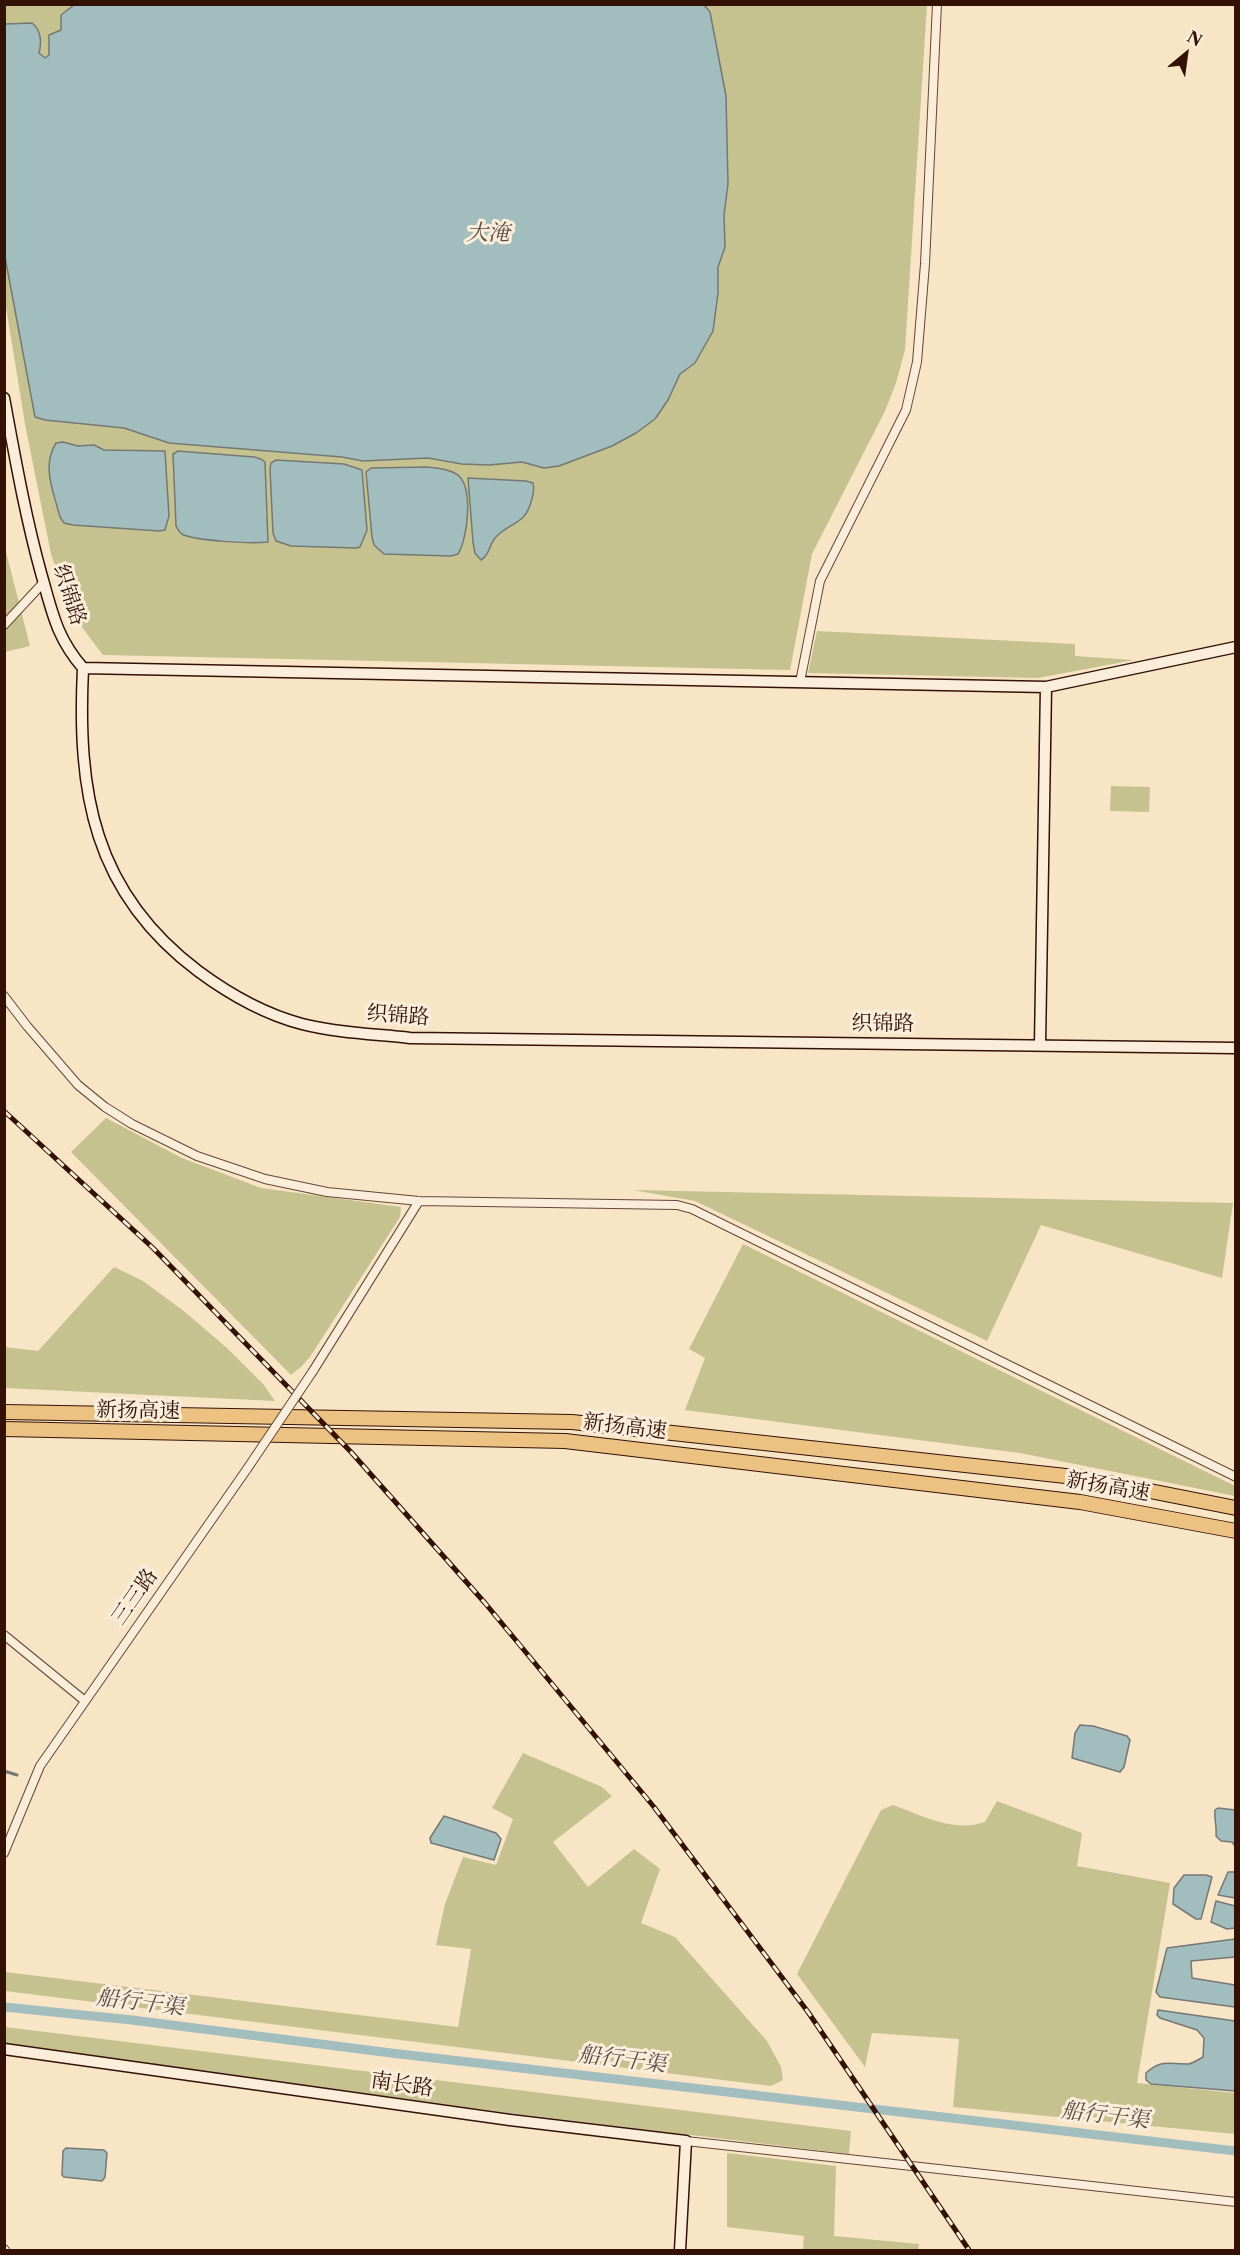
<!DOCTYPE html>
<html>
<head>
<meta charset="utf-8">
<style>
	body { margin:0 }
	#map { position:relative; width:1240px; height:2255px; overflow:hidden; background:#f7e5c6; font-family:"Libre Caslon Text",serif }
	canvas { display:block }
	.frame { position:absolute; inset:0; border:6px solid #331105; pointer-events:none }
	.north { position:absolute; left:1156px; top:24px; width:60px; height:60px; -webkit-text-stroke:4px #faeeda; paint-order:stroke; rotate:29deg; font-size:16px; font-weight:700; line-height:24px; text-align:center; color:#331105 }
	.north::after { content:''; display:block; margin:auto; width:21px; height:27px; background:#331105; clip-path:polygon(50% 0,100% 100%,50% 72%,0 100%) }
</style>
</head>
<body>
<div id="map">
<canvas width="1240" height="2255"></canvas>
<div class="frame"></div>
<div class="north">N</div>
</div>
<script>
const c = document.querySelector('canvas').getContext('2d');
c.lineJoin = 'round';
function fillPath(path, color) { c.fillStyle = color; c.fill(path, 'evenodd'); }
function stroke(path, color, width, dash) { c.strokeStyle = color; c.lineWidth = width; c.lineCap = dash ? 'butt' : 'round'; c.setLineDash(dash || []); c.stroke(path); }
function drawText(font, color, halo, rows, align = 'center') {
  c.font = font + ' "Libre Caslon Text","Noto Serif SC",serif'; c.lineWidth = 6; c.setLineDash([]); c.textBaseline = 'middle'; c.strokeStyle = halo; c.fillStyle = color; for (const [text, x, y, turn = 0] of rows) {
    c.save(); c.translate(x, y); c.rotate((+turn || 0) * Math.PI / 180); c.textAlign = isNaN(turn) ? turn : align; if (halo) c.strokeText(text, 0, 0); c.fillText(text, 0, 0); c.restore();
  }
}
fillPath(new Path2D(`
	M4,5H927L905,350L896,383L885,411L812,554L790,670L103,655L84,630L69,608L51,554L25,424L5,301Z
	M4,544L30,646L5,652H4Z
	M817,631L1075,644V656L1134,660L1038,678L808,673Z
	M1111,786L1150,787L1149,812L1110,811Z
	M106,1118L182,1158L261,1188L401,1207L400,1217L310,1357L301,1367L291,1375L71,1152Z
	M633,1190L1233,1203L1222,1278L1041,1225L987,1341L695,1201Z
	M743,1244L1235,1486V1496L1020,1453L685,1410L705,1358L689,1349Z
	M114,1267L143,1281L185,1312L227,1348L264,1385L275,1401L5,1388V1347L38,1351Z
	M523,1753L602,1787L612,1796L553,1842L588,1887L634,1849L660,1869L641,1923L675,1937L767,2041L781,2067L783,2080L771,2086L5,1991V1972L458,2027L471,1949L436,1945L445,1904L463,1857L496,1865L513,1819L492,1808Z
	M997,1801L1082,1833L1077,1866L1170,1883L1137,2083L1235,2093V2134L953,2107L959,2039L872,2033L865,2067L797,1974L881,1810L893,1805C923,1816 954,1833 985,1822Z
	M5,2027L851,2131L849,2154L509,2113L5,2044Z
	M727,2153L836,2166L834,2236L919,2244L918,2250H803L804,2236L727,2227Z`), '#c5c290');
const water = new Path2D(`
	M74,5H704L710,12L726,96L728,184L724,215L725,247L718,267V293L713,331L695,363L680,374L668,400L655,419L636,433L612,446L559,466L544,468L522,462L489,465L462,464L428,458L363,461L342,457L169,443L124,428L45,420L35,417L5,257V24L32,23C41,30 42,42 39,53L45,58L49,55V35L61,30V15Z
	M63,442L78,446L94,445L104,450L165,451L169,516L165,530L159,531L73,525L64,523L60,517C54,493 41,466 56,443Z
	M178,451L254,457L261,459L265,462L268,542C253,544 194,541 182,534C178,531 178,530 176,526L173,454Z
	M276,460L344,464L362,470L367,530L360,547L356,548L291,546L276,541L273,533L270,469L271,463Z
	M427,467C437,468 451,469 459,476C473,489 468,538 458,554L451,556L384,554L374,545L372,537L366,472L371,468Z
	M468,478L526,481L533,483C535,490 533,495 531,502C525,525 510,522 496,537C489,544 490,555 481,560L475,553L473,542Z
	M1080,1725L1093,1726L1127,1736L1130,1740L1124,1767L1120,1772L1072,1758L1075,1733Z
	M1218,1808L1235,1810V1846L1232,1842L1221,1841L1216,1836C1217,1827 1214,1819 1215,1810Z
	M444,1816L496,1833L501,1839L494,1860L431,1843L430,1838Z
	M1228,1872H1235V1898L1218,1895Z
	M1184,1875H1206L1212,1877L1201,1919H1196L1173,1904L1174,1888Z
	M1216,1901L1235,1906V1928L1227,1929L1211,1922Z
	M1235,1939V1957L1191,1961L1192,1978L1235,1985V2007L1160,1997L1156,1992L1167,1948Z
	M1158,2010L1235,2021V2091L1151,2084L1146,2080V2073C1162,2058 1170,2065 1189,2064C1193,2063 1198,2060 1203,2057L1204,2038L1197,2030L1160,2018L1157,2015Z
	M66,2148L104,2150L107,2153L105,2177L102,2181L64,2177L62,2175L63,2151Z`);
fillPath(water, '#a1bdbe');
stroke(water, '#757874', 1.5);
stroke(new Path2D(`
	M4,1771L17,1775`), '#757874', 3);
stroke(new Path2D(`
	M4,2007L132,2020L391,2053L1236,2151`), '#a1bdbe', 9);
const street = new Path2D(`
	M4,625L44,582
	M800,682L820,581L906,410L917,362L925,264L937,4
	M4,996L27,1026L78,1085L105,1107L132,1124L197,1156L265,1179L327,1192L419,1201L677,1205L692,1209L1236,1477
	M313,1371L419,1201
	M4,1635L85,1701
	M4,1853L40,1766L247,1469
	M686,2141L1236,2202
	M4,2249L5,2250`);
const secondary = new Path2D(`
	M4,398C15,457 25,515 41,573C52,611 56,637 83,668C77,792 93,892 198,971C229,994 264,1014 302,1024C337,1033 375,1034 410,1038L1236,1048
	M83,668L1046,687L1236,647
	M1040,1044L1046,687
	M4,2049L510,2120L686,2141L680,2250`);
const highway = new Path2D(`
	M4,1412L572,1422L1084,1478L1236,1508
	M4,1429L565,1441L1080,1502L1236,1531`);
stroke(street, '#644635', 10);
stroke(secondary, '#331105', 13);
stroke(highway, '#331105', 16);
stroke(street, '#faeeda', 8);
stroke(secondary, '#faeeda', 10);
stroke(highway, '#ecc283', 14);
const rail = new Path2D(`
	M4,1111L153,1248L351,1452L485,1603L654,1807L808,2012L969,2250`);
stroke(rail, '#331105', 5);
stroke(rail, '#faeeda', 3, [9]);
const streetBridge = new Path2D(`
	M247,1469L313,1371`);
stroke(streetBridge, '#644635', 10, []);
stroke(streetBridge, '#faeeda', 8);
drawText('21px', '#331105', '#faeeda', [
	["织锦路",69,595,72],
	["织锦路",398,1016,4],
	["织锦路",883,1024],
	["新扬高速",138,1411,1],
	["新扬高速",625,1427,7],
	["新扬高速",1108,1487,10],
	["三三路",135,1597,-55],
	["南长路",402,2085,8]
]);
drawText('italic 22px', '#5a4d46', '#faeeda', [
	["大淹",488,234],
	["船行干渠",140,2003,7],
	["船行干渠",622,2060,7],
	["船行干渠",1105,2116,7]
]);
</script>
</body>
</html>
